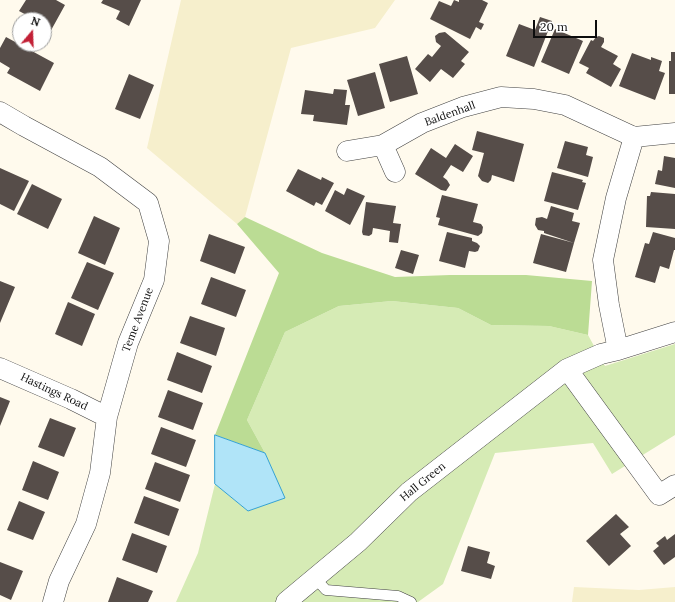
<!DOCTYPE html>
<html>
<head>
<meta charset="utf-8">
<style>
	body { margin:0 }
	#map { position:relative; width:675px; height:602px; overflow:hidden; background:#fffaed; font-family:Lora,serif }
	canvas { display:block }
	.north { position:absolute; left:12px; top:12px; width:40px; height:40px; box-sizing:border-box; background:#fff; border:1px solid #9e9e9e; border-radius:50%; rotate:19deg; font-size:11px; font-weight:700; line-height:16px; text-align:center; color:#0d0d0d }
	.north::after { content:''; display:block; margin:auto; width:14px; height:18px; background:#c22036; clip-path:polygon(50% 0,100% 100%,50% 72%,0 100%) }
	.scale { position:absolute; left:533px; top:20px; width:64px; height:18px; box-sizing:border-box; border:2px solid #0d0d0d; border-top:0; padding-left:5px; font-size:12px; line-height:14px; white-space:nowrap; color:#0d0d0d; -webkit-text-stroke:3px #fff; paint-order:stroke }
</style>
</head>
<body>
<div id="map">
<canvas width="675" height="602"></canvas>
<div class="north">N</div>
<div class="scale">20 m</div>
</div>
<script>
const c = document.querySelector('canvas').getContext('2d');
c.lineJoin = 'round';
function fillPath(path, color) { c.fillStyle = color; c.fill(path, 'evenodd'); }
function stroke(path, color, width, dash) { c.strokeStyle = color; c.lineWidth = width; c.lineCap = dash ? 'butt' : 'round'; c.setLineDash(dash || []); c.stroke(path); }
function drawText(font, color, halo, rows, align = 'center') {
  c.font = font + ' Lora,serif'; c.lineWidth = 4; c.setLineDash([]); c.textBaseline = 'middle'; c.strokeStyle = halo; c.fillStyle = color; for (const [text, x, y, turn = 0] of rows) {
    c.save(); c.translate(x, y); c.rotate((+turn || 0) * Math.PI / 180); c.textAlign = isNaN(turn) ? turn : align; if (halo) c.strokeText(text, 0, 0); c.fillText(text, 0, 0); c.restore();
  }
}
fillPath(new Path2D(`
	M181,0H395L375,28L291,48L245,217L237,224L147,148Z
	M574,587L639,590L675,587V602H572Z`), '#f6efcc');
fillPath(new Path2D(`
	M392,301L458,308L491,325L549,326L588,335L605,366L675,344V435L612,474L593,443L495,453L443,584L418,602H176L198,553L215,484L248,511L284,498L265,453L247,420L285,332L339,306Z`), '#d6ebb5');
fillPath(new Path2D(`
	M245,217L322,253L395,277L450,275H526L592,281L588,335L549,326L491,325L458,308L392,301L339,306L285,332L247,420L265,453L215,435L279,273L237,224Z`), '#bbdc94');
const water = new Path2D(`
	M215,435L265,453L285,498L248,511L215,484Z`);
fillPath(water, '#b0e4f8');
stroke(water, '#34a1d2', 1);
fillPath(new Path2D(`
	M26,0H56L65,5L44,43V20H33L34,19L19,11Z
	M103,0H141L129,26L116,19L120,11L101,3Z
	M454,0L459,2V0H482L488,3L479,22L484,24L481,30L476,27L470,39L430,19L439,1L451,6Z
	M540,17L552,21L534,67L506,56L519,24L535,30Z
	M555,29L583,41L569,74L541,62Z
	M445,32L469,52L461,61L465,64L453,78L441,69L430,82L415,69L428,54L432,57L441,46L436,42L435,36L439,33Z
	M599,36L604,38V42L601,47L618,56L613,64L621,69L611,87L586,73L589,68L579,63L591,40L593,41L596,37Z
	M6,37L54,63L40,91L7,73L10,68L0,62V48Z
	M32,44H43L41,49Z
	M671,52H675V94H669V61H671Z
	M632,53L651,60V57L662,61L659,71L665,73L655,100L619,86Z
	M407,56L418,94L390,102L379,64Z
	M375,72L385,108L358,116L347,80Z
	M129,74L154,85L140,119L115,109Z
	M334,89L347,90L345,105H350L347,125L313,121L314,115L301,114L305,90L333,94Z
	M477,131L524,144L514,182L492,175L491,180L488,183L482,181L478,176L484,153L472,150Z
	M565,141L588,147L586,155L593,157L588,177L557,168Z
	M455,144L473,156L463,172L451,165L443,177L447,180L450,185L446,191L441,190L415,174L431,148L446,158Z
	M664,156L675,158V188L655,184L658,170L662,171Z
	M0,168L29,181L14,211L0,204Z
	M298,169L321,180L322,177L334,183L322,205L316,202L314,206L286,191Z
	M552,172L583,180L582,182L586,183L578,210L544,201Z
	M32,184L62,199L48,229L17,214Z
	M347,188L365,196L350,225L325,211L335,190L344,195Z
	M651,192L675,194V229L646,227L647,196H650Z
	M442,195L478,204L473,222L481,224L483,227L482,233L478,236L438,225L440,218L436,217Z
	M366,202L396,206L393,223L401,224L398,243L389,242L390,231L373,228L372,234L369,236L363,235L362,232Z
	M551,206L574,213L572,221L580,223L574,243L544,233V231L538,230L535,225L536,218L542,217L547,219Z
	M94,216L120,228L105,265L78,253Z
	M447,232L472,238V241L477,243L480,246L478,251L475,252L469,251L465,268L439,261Z
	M653,232L675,238V250H674L669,269L660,266L655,283L635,277L645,243L649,244Z
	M209,234L245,247L235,274L200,261Z
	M541,234L574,243L566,272L533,263Z
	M401,250L419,255L413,274L395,268Z
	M87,262L114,273L98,310L71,298Z
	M211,277L246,290L236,317L201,304Z
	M0,281L15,287L0,323Z
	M68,302L95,314L82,346L55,334Z
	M190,316L225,328L216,356L180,343Z
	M177,352L212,366L202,393L167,380Z
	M168,390L203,403L193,430L158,417Z
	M0,397L10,401L0,426Z
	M50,418L76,428L64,457L38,447Z
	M161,427L196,440L186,467L151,454Z
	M33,461L59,472L48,500L22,490Z
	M155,462L190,475L180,502L145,489Z
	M144,496L179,509L169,536L134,523Z
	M19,501L45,512L33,540L7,530Z
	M616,514L629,527L620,534L631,546L609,566L586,541Z
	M132,533L167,546L157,573L122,560Z
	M675,534V557L664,565L653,551L659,546L656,543L665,536L667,540Z
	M468,546L490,552L487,563L495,566L491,579L461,571Z
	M0,562L23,571L11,600L0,595Z
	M117,577L153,591L148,602H108Z`), '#564d49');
const service = new Path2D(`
	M315,578L326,590L398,596L411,602`);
const minor = new Path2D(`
	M0,112L24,126L100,167L148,203L159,241L154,280L128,343L107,417L100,473L86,524L59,581L53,602
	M634,137L675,133
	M383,145L395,172
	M347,151L383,145L422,123L463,107L501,97L534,99L565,105L634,137L616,198L603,260L609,305L618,350
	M0,368L71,399L107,417
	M567,369L659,495L675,485
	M286,602L358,542L409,492L567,369L601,354L618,350L675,332`);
stroke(service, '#404040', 11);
stroke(minor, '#404040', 21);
stroke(service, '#fff', 10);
stroke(minor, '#fff', 20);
drawText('11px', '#0d0d0d', '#fff', [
	["Baldenhall",450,114,-20],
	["Teme Avenue",138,320,-69],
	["Hastings Road",54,392,25],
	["Hall Green",423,482,-39]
]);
</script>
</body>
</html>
